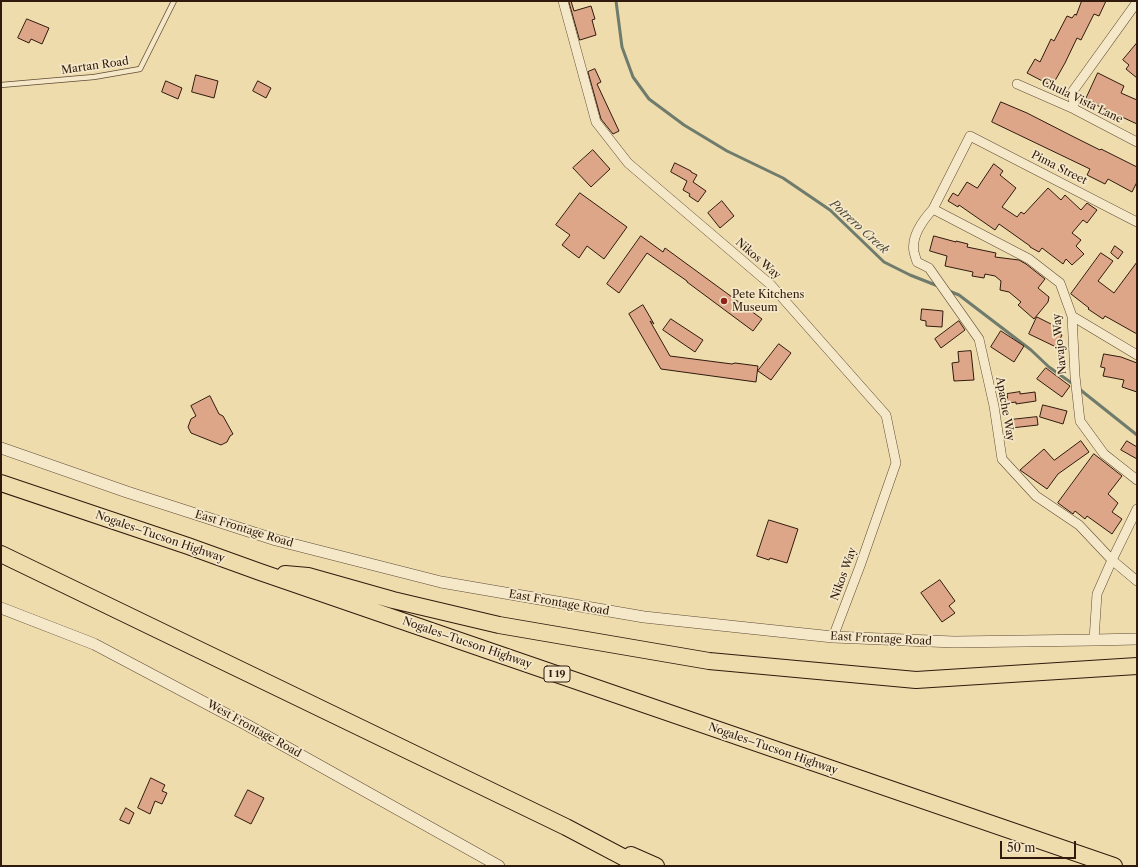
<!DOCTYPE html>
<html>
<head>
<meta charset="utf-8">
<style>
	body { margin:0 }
	#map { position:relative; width:1138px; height:867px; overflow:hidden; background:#eedcac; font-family:"Libre Caslon Text",serif }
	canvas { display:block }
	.frame { position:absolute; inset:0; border:2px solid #301a0d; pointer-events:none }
	.scale { position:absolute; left:1000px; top:841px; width:76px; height:18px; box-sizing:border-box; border:2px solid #301a0d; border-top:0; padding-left:5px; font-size:12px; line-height:14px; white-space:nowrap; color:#301a0d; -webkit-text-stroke:3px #f4e8c9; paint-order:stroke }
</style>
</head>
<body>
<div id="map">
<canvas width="1138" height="867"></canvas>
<div class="frame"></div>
<div class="scale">50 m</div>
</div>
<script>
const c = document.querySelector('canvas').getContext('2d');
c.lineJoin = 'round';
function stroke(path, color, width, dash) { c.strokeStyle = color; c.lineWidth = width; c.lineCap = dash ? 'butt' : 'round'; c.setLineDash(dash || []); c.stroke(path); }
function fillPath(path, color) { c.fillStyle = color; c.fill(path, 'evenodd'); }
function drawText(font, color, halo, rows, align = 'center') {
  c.font = font + ' "Libre Caslon Text",serif'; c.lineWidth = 3.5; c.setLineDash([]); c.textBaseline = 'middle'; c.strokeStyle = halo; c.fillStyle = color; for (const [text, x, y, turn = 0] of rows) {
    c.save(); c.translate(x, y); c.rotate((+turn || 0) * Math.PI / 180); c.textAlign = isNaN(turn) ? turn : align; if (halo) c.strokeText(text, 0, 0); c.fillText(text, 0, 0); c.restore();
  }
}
stroke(new Path2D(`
	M616,1L622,47L633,77L649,99L684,125L727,151L783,178L830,210L884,262L910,275L938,286
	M949,291L959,295L1031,350L1049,367L1073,384
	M1078,388L1137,435`), '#6f7b6c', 3);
const building = new Path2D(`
	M569,1H571L574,11L591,6L595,19L592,20L596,35L580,40Z
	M1082,1H1106L1099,16L1094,14L1081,40L1077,38L1065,63L1052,86L1027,73L1035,59L1040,62L1051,39L1054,41L1067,16L1072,18L1075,14L1076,15Z
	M27,19L49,28L42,44L31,39L29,43L18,38Z
	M1137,43V78L1126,69L1129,65L1123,60Z
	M595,69L601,82L597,84L619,131L613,134L601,119L588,72Z
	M1098,73L1124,86L1121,93L1137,100V124L1094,104L1095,103L1086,99Z
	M196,75L218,81L214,98L192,92Z
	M166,81L182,88L178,99L162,92Z
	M258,81L271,88L266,98L253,91Z
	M1001,102L1027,113L1072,136L1100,150L1101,149L1137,167V182L1132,192L1108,179L1105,184L1087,175L1090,169L992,122Z
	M593,150L610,169L591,187L573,168Z
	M675,163L691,171V172L697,175L693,182L706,191L698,202L689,196L690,194L683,190L687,181L671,172Z
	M994,164L1003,171L1000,175L1016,188L1002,207L1017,217L1021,212L1024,214L1048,188L1061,200L1065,195L1081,210L1087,203L1097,210L1087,223L1083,220L1072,233L1081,240L1076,246L1084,254L1072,265L1066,259L1063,264L1042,248L1039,252L1030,247V246L999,224L995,230L959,205L958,207L948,201L953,193L958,196L967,182L977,188Z
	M580,193L627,227L604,259L587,246L579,258L562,245L570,235L556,225Z
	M722,201L734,216L720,228L708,213Z
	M641,236L663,252L665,248L762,319L753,331L687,282V281L647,253L619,293L607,284Z
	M934,236L956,242V241L968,244L967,247L996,253L995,257L1019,260L1026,264L1045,279L1038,288L1049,297L1048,302L1034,319L1018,305L1021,302L1009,292L1000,290L1001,281L995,276L985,274L984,278L972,276L973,272L945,266L947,256L930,251Z
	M1115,246L1123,252L1118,259L1111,253Z
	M1101,253L1113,261L1098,281L1114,293L1137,262V334L1105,316L1103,319L1088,309L1089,308L1071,294Z
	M643,305L654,324L650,321L670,356L732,364L735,363L758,366L756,382L661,369L629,314Z
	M922,309L943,311L942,327L926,326V321L921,320Z
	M1037,317L1055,326L1053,330L1062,335L1056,347L1029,334Z
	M671,319L703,340L695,352L663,330Z
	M959,321L965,330L941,348L935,339Z
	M1001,331L1024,346L1014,362L991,347Z
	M779,344L791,353L771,380L758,371Z
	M971,351L974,380L954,381L952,363L959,362L958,352Z
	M1104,354L1121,357L1137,363V392L1122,387L1124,380L1103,376L1105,368L1101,367Z
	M1046,368L1070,386L1062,397L1037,379Z
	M1020,392V394L1035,392L1036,401L1016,404V402L1008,403L1007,394Z
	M210,396L219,414L223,416L233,434L230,436L227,442L221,445L191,433L188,427L191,419L196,416L191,406Z
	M1043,405L1067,411L1063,424L1040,417Z
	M1037,417L1038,425L1011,428L1010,420Z
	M1081,441L1089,452L1058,474L1047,489L1020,470L1044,449L1054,460Z
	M1127,441L1137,447V459L1121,450Z
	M1094,454L1122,476L1108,494L1118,503L1112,512L1122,519L1112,534L1087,516L1085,519L1075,511L1073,514L1058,503Z
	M769,520L798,529L787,563L770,558L769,560L757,556Z
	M940,580L955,601L949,606L955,613L942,622L921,593Z
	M151,778L165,785L162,791L167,793L162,804L155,801L150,814L138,808Z
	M248,790L264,798L251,824L235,816Z
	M126,808L134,813L129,824L120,820Z`);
fillPath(building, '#dda689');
stroke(building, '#301a0d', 1);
const service = new Path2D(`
	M1,85L94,77L140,69L174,1`);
const minor = new Path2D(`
	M563,1L596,122L628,163L771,285L886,415L896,463L860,566L833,637
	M1017,84L1074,109L1137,142
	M1074,109L1073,91L1137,2
	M933,209L1029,259L1060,283L1072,316L1075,376L1080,421L1104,454L1137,480
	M1137,222L970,136L933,209C923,220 911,237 914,252C915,256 916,259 917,262L929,268L979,339L994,406L1002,459L1036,496L1079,525L1112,560L1137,581
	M1072,316L1137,355
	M1094,640L1097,594L1112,560L1137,509`);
const tertiary = new Path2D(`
	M1,448L127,492L276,540L441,582L644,617L833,637L954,642L1094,640L1137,639
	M1,608L94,644L247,725L499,866`);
const motorway = new Path2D(`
	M1,483L188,546L260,572L1114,866
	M1,554L566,827L640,866
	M285,574L308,576L393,600L499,625L709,661L916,680L1137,666
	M631,855L656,866`);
stroke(service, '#604a35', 6);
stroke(minor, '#604a35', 10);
stroke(tertiary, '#604a35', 12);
stroke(motorway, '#301a0d', 18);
stroke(service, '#f4e8c9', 4.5);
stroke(minor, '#f4e8c9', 9);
stroke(tertiary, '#f4e8c9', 11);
stroke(motorway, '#eedcac', 16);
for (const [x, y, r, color] of [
	[724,301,4,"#8f2418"]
]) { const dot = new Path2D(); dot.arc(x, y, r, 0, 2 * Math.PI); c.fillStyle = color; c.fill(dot); stroke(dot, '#f4e8c9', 1.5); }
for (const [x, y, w] of [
	[557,674,26]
]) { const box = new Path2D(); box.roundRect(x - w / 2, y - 8, w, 16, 3); c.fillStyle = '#f4e8c9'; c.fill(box); stroke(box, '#301a0d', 1); }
drawText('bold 10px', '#301a0d', null, [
	["I 19",557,674]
]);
drawText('11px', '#301a0d', '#f4e8c9', [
	["Martan Road",95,66,-8],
	["Chula Vista Lane",1082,101,26],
	["Pima Street",1059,168,27],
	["Nikos Way",758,259,41],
	["Navajo Way",1060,344,-96],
	["Apache Way",1005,409,80],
	["East Frontage Road",244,529,17],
	["Nogales–Tucson Highway",160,537,19],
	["Nikos Way",844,574,-70],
	["East Frontage Road",559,603,10],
	["East Frontage Road",881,639,3],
	["Nogales–Tucson Highway",467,643,19],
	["West Frontage Road",254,729,29],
	["Nogales–Tucson Highway",773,749,19]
]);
drawText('11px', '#301a0d', '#f4e8c9', [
	["Pete Kitchens",732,295],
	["Museum",732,308]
], 'left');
drawText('italic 12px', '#504a3d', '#f4e8c9', [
	["Potrero Creek",859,227,42]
]);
</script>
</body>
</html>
